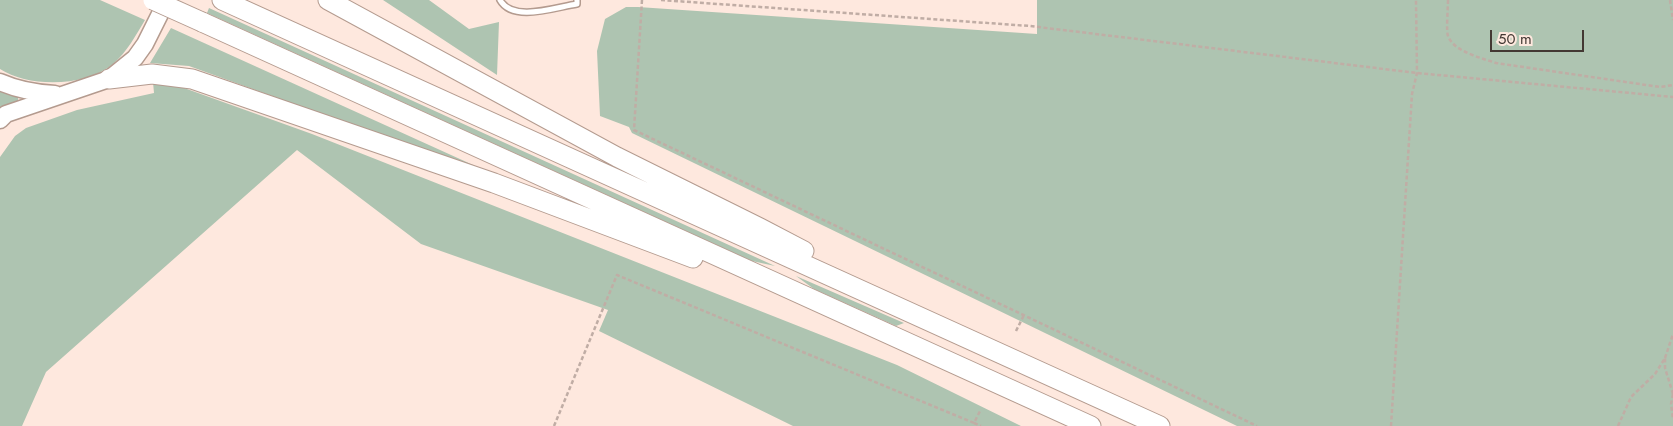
<!DOCTYPE html>
<html>
<head>
<meta charset="utf-8">
<style>
	body { margin:0 }
	#map { position:relative; width:1673px; height:426px; overflow:hidden; background:#fee8de; font-family:Jost,sans-serif }
	canvas { display:block }
	.scale { position:absolute; left:1490px; top:30px; width:94px; height:22px; box-sizing:border-box; border:2px solid #433833; border-top:0; padding-left:6px; font-size:15px; line-height:18px; white-space:nowrap; color:#433833; -webkit-text-stroke:4px #fee8de; paint-order:stroke }
</style>
</head>
<body>
<div id="map">
<canvas width="1673" height="426"></canvas>
<div class="scale">50 m</div>
</div>
<script>
const c = document.querySelector('canvas').getContext('2d');
c.lineJoin = 'round';
function fillPath(path, color) { c.fillStyle = color; c.fill(path, 'evenodd'); }
function stroke(path, color, width, dash) { c.strokeStyle = color; c.lineWidth = width; c.lineCap = dash ? 'butt' : 'round'; c.setLineDash(dash || []); c.stroke(path); }
fillPath(new Path2D(`
	M0,0H100L145,20C136,35 127,52 113,64C86,87 29,88 0,69Z
	M383,0H429L469,29L499,22L497,75Z
	M1037,0H1673V426H1237L632,133L629,127L600,116L597,51L605,19L626,7H638L1037,34Z
	M209,8L775,266L752,261L207,13Z
	M171,28L515,184L189,66L150,63Z
	M153,82L173,84L312,134L897,365L1021,426H793L599,331L608,310L421,244L297,150L46,372L22,426H0V157L15,136L26,128L77,110L154,93Z
	M0,91L18,97V102L0,112Z
	M796,276L904,323L896,326L814,289Z`), '#aec4b1');
const lane = new Path2D(`
	M500,0C513,23 556,7 577,4V0`);
const primary = new Path2D(`
	M0,82C18,90 36,93 55,94
	M0,120L6,114L109,79L135,58L145,44L167,0`);
const highway = new Path2D(`
	M222,0L1160,426
	M328,0L617,157L760,228L804,251
	M202,22L1091,426
	M109,79L152,74L192,79L494,183L693,258`);
stroke(lane, '#b49b8f', 8);
stroke(primary, '#b49b8f', 19);
stroke(highway, '#b49b8f', 21);
stroke(new Path2D(`
	M642,0L634,130L1257,426
	M661,0L1030,26L1417,73L1673,97
	M1448,0C1448,7 1446,31 1448,36C1454,52 1482,58 1496,63L1660,87L1673,85
	M1670,0L1673,20
	M1016,331L1024,315
	M1665,358L1673,334
	M1673,394L1671,404L1673,419
	M974,423L981,426
	M554,426L617,275L974,423L980,411
	M1391,426L1412,94L1417,73L1416,0
	M1618,426L1631,397L1655,374L1665,358V368L1673,394`), '#c0ada5', 2.5, [4, 2.5]);
stroke(lane, '#fff', 5);
stroke(primary, '#fff', 16);
stroke(highway, '#fff', 19);
const highwayBridge = new Path2D(`
	M153,0L202,22`);
stroke(highwayBridge, '#b49b8f', 21, []);
stroke(highwayBridge, '#fff', 19);
</script>
</body>
</html>
